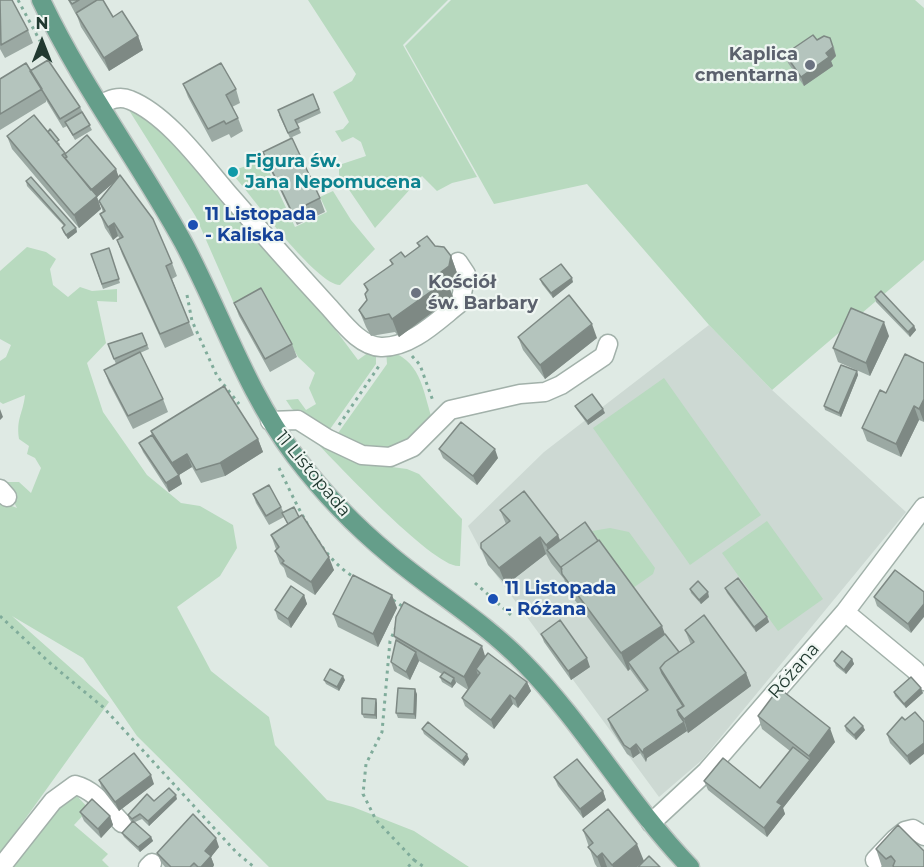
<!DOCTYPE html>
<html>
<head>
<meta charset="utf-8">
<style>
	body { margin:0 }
	#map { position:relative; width:924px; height:867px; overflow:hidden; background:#dfeae4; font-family:Montserrat,sans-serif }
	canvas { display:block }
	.north { position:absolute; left:12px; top:12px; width:60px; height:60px; -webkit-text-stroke:4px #eff6f2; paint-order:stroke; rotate:0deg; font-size:16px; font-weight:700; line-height:24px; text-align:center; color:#213930 }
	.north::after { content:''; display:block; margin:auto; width:21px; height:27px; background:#213930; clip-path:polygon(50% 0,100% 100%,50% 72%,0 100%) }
</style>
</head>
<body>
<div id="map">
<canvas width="924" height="867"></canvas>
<div class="north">N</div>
</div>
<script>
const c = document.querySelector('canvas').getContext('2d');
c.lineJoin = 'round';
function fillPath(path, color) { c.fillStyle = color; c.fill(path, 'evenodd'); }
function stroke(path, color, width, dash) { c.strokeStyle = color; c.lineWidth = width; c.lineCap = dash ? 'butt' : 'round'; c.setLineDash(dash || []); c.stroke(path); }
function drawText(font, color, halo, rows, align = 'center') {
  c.font = font + ' Montserrat,sans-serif'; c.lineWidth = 4.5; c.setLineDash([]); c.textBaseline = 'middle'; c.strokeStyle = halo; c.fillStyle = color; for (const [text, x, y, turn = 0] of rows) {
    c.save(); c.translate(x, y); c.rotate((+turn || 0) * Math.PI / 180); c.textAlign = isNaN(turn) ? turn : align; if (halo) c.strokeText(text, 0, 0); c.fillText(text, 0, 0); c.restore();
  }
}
fillPath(new Path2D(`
	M709,325L772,390L906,512L702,760L659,797L488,564L468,526L544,452Z`), '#cdd9d3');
fillPath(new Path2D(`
	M308,0H448L403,45L477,177L452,183L437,191L422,176L375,228L339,175V165L366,156L361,142L353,137L342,142L335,131L343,129L349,122L333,92L352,81L356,74Z
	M451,0H915L924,8V260L772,390L709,325L587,184L494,204L405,46Z
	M127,107L134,109L181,148L320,309L358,360L376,347V364L328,432L292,409L286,400L298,399L306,410L316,404L309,388L315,373L298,357L266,300L239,315L196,217Z
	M271,158L275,160L266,165L295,227L327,212L320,197L333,191L351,220L375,249L340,285C317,285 253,198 235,177L237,169Z
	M27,247L46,252L56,259L50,269L53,285L68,297L80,287L92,291L117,289V302L97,301L106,343L87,363L103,412L147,475L181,503L200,506L233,525L237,548L220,576L177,607L211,671L269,717L275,745L327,800L353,807L414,831L469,867H269L137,736L83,658L12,616L109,702L0,854V494L12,506L17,508L6,487L8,482H19L31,493L41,468L35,458L27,454L29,446L19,439C16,418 23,414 25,395L3,404L0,402V361L6,357L11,345L0,339V271Z
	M386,349C421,361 422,387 432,419L395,451L365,449L336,436L387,364Z
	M664,378L761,515L690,565L593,428Z
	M309,435L362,463L407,469L419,474L462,519L460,566C435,570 331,457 309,435Z
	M767,521L823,599L778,631L722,553Z
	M610,528L629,532L655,568L653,574L633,588L592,531Z
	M67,797H78L89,809L74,825L108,854L102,860L109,867H8Z`), '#b8dabf');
const minor = new Path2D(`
	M100,105C109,100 119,95 130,100C168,115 204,166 231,197C263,234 295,270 328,306C342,321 359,346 381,347C411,348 438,320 460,303L466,274L458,262
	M270,421L298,420L328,439L362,455L390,457L413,447L450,410L520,394L545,392L561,385L604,356L608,344
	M0,489L7,497
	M845,612L915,670L924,681
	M651,823L707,771L845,612L924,507
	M875,860L895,839L905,831L913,829L924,836
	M1,867L53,801L75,785C95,790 108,809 122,823
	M148,867L152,863`);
const major = new Path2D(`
	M41,0C81,85 138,160 183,242C221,313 246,391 295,456C323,493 355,526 390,555C434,592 483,621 523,662C585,725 629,804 690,867`);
stroke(minor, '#a2b1aa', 21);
stroke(major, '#bcc4c1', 21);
stroke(new Path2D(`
	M18,0L40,41
	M187,295L192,321L217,376L239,404
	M412,356L420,365L433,401
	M339,425L381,363
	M279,468C296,503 319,557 354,577
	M475,583L511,615
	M393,600L405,608
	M0,616L52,665L103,707L236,852L254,867
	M396,627L390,641L382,732L366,764L363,794L376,820L414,860L408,867
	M414,860L424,867`), '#80ac9b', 3, [3, 4.5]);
stroke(minor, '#fff', 18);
stroke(major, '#659e8a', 18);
fillPath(new Path2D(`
	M0,0L28,30L33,43L5,58L0,49Z
	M68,0H103L113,17L138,36L143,50L109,71L81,27L76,13L83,9L75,13Z
	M834,47L836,56L831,61L833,66L804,86L788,63L785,54Z
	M31,71L80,107L92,130L75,140L67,126L63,128L46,100V102L0,130V79Z
	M183,84L236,89L240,103L232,107L238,118L243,131L231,138L229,134L212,142L188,97Z
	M313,94L321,113L297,124L301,133L290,138L279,115Z
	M48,132L60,144L59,146L65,154L116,169L118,176L172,263L177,276L172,279L194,335L165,348L122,254L117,240L120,239L118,236L113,240L105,228L100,214L103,212L99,201L113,183L97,197L101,209L79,228L12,149L7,136Z
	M263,152L320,198L325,212L297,225L268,165Z
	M26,181L76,228L77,232L68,239L63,232L62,228L64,226L27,186Z
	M417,243L435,246L451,256L457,273L455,283L449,287L453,297L399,337L395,332L371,336L366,327L359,310L367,300V291L364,284L392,265L390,260L405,257L419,247Z
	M109,248L120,283L103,289L91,254Z
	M540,279L573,282L553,298L542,284Z
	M875,297L914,326L916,330L910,337L876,302Z
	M234,303L292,344L297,357L270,372L239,316Z
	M142,333L149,349L140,353L163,399L168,412L133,429L109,383L104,370L127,359L116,364L108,344Z
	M889,336L870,376L838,362L833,348Z
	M518,337L597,338L545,379L523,350Z
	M924,363V422L919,420L901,457L867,441L862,428L886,393Z
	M857,371L858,375L841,417L825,410L824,406Z
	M575,406L605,413L588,425L577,410Z
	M151,431L258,439L263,452L225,476L201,483L192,467L179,475L182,484L169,492L143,452L139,443L152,435Z
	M439,449L498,458L477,485L443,458Z
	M253,494L281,507L284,513L299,517L334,570L315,595L287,577L284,568L280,564L275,551L276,549L271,535L288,525L284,517L269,525L256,503Z
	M500,510L558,535L560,540L665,634L679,652L691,645L685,630L746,673L751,686L688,733L687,731L647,758L646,762L640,753L633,758L627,754L611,728L608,719L646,691L630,669L628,671L568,591L564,579L551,563L546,554L506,585L488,565L481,548L506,524Z
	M895,570L911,633L877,606L874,597Z
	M725,588L767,617L769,622L756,632L727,593Z
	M690,589L709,597L701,604L691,593Z
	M304,595L307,604L291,628L278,619L275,610Z
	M392,595L397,608L378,647L338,627L333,614Z
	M541,634L590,667L571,680L544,642Z
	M394,636L485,657L527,682L531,691L518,708L513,704L494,729L465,706L462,698L468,690L456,682L452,688L442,682L440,677L442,674L419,661L410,680L394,671L391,662L396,640Z
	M852,659L854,664L846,674L836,666L834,661Z
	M324,680H345L339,691L326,684Z
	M894,692L923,693L906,708L895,696Z
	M417,694L416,719L398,718L396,713Z
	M377,703V719L364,718L362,714Z
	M758,716L835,742L783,808L785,814L767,837L708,790L704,781L760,788L790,751L762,729Z
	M905,720L910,765L890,743L887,734Z
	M845,726L865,730L856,740L846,731Z
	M422,729L469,759L464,766L424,734Z
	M554,777L603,791L606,800L583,818L558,786Z
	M99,780L154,784L119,811L102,789Z
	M177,799L149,826L142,819L135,822L151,837L153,841L140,852L124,837L122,833L132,822L129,819L128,815L154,801Z
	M80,812L110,816L113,825L101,838L84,821Z
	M583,830L644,861L637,867H597L595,864Z
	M219,847L211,857L214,865L213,867H165L161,862L157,853Z
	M876,849L924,867H882Z`), '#9ba9a3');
fillPath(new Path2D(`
	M138,36L143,50L109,71L104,58Z
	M830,38L836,56L831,61L833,66L804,86L801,77L826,53Z
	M116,169L119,178L97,197L101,209L79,228L74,215L90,191Z
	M114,223L118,236L113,240L108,227Z
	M76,228L77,232L68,239L66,235Z
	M451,256L457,273L455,283L449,287L453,297L399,337L392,319L441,272Z
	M572,278L573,282L553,298L551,293Z
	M884,322L889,336L870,376L866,363Z
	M592,324L597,338L545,379L540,365Z
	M914,326L916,330L910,337L908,332Z
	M857,371L858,375L841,417L839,413Z
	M924,399V422L919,409Z
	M914,406L919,420L901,457L896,444Z
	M0,409L3,417L0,420Z
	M603,409L605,413L588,425L587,421Z
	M258,439L263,452L225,476L220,463Z
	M495,449L498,458L477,485L473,476Z
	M187,454L192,467L179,475L182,484L169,492L166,483L177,476L172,463Z
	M558,535L564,552L549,553L546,545Z
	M540,537L546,554L506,585L499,568Z
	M329,557L334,570L315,595L311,582Z
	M708,592L709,597L701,604L699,600Z
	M304,595L307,604L291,628L288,619Z
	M392,595L397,608L378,647L373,634Z
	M924,604V617L911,633L908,624Z
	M767,617L769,622L756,632L754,627Z
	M662,626L668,643L628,662L630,669L628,671L621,653Z
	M482,646L486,659L476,669L478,675L469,690L464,677Z
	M416,652L419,661L410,680L406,672Z
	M587,658L590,667L571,680L568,671Z
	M852,659L854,664L846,674L844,670Z
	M746,673L751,686L688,733L684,719Z
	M343,676L345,680L339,691L337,687Z
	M454,678L456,683L452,688L451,684Z
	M527,682L531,691L518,708L515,699Z
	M921,688L923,693L906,708L904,704Z
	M415,689L417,694L416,719L414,714Z
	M510,695L513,704L494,729L491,720Z
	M376,699L377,703V719L375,715Z
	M684,722L687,731L647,758L646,762L643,753L644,749Z
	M863,726L865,730L856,740L854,735Z
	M830,728L835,742L783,808L785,814L767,837L764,828L777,802L810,760L809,756Z
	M924,743V754L910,765L907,756Z
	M636,744L640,753L633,758L630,749Z
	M467,754L469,759L464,766L462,761Z
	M151,775L154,784L119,811L115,802Z
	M603,791L606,800L583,818L580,809Z
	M176,795L177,799L149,826L148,821Z
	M110,816L113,825L101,838L98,829Z
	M151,837L153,841L140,852L138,847Z
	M216,838L219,847L211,857L214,865L213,867H201L205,851Z
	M637,844L644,861L637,867H613L612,865Z
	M602,853L607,867H601L597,857Z`), '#7e8984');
const building = new Path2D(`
	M0,0H12L28,30L1,45Z
	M69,0H79L72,4Z
	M97,0H103L113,17L122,11L138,36L104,58L76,13Z
	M813,35L817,40L824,36L830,38L833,47L826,53L829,57L801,77L785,54Z
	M48,60L80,107L60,119L30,71Z
	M26,63L42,89L0,114V79Z
	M221,63L236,89L226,95L238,118L226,124L224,121L208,129L183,84Z
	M313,94L319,109L295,120L299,128L288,133L278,110Z
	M82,112L90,125L73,135L65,122Z
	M34,115L65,153L62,155L97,196L74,215L7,136Z
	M50,129L59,140L56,142L48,132Z
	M87,135L116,169L91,190L65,158L67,157L65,154Z
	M292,138L320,198L292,212L263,152Z
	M120,175L153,219L172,263L166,266L189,322L160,334L117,240L123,237L114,223L108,227L100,214L105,211L99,201Z
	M31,177L76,228L66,235L62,228L65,225L26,181Z
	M427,236L435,246L444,247L451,256L449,266L441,272L447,280L392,319L389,314L365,319L359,310L367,300L365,294L368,290L364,284L393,264L390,260L401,252L405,257L420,246L417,243Z
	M109,248L119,279L102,284L91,254Z
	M561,264L572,278L551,293L540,279Z
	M261,288L292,344L265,359L234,303Z
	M881,291L914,326L908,332L875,297Z
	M569,295L592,324L540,365L518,337Z
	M851,308L884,322L866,363L833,348Z
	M142,333L147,345L114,359L108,344Z
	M140,352L163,399L128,416L104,370Z
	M905,354L924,363V399L919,409L914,406L896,444L862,428L880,390L886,393Z
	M841,365L857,371L839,413L824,406Z
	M224,386L258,439L220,463L196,470L187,454L172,463L151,431Z
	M592,394L603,409L587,421L575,406Z
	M461,422L495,449L473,476L439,449Z
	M152,435L179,475L166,483L139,443Z
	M269,485L281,507L266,516L253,494Z
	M524,491L558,535L546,545L540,537L499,568L481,548V543L510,521L500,510Z
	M294,507L299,517L288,524L282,513Z
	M302,515L329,557L311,582L282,563L284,561L275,551L279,547L271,535Z
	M585,522L598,541L561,567L562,569L547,550Z
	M599,540L662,626L621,653L562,574L561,567Z
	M895,570L924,592V604L908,624L874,597Z
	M353,575L392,595L373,634L333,614Z
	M738,578L767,617L754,627L725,588Z
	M698,581L708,592L699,600L690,589Z
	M291,586L304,595L288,619L275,610Z
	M404,602L482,646L464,677L394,636L396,617Z
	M704,615L746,673L684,719L677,710L684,706L660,668L665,662L694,642L685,630Z
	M560,620L587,658L568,671L541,634Z
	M665,634L679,652L665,662L660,668L662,673L683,706L677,710L679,715L684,722L644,749L643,753L636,744L630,749L624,745L608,719L648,690L628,662Z
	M396,640L416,652L406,672L391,662Z
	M842,651L852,659L844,670L834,661Z
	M488,653L527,682L515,699L510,695L491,720L462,698L480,673L476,669Z
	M330,669L343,676L337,687L324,680Z
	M444,672L454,678L451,684L440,677Z
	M911,677L921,688L904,704L894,692Z
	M398,688L415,689L414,714L396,713Z
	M779,688L830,728L809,756L758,716Z
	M362,698L376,699L375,715L362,714Z
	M915,712L924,722V743L907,756L887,734L902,717L905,720Z
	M854,717L863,726L854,735L845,726Z
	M428,722L467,754L462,761L422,729Z
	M793,747L810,760L777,802L782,805L764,828L704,781L723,758L760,788Z
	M134,753L151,775L115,802L99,780Z
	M577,759L603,791L580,809L554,777Z
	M169,788L176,795L148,821L140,814L132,819L128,815L147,794L154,801Z
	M92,799L110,816L98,829L80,812Z
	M608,809L637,844L612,865L602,853L597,857L588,847L593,843L583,830Z
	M193,814L216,838L205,851L211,856L201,867H198L194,863L190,867H171L157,853Z
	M133,821L151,837L138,847L122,833Z
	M898,825L924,851V867H894L893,866L895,861L891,856L886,859L876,849Z
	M649,856L660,867H638Z`);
fillPath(building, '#b4c4bd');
stroke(building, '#7e8984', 1.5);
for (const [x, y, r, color] of [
	[810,65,6,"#6b7280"],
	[233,172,6,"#0f9aa8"],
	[193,225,6,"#1a4fb4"],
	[416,293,6,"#6b7280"],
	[493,599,6,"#1a4fb4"]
]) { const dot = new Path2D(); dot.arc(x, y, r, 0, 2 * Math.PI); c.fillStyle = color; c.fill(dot); stroke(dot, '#eff6f2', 2); }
drawText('bold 18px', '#5b616d', '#eff6f2', [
	["Kaplica",798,55],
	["cmentarna",798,76],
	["Kościół",428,283,"left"],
	["św. Barbary",428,304,"left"]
], 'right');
drawText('bold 18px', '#0d838f', '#eff6f2', [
	["Figura św.",245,162],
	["Jana Nepomucena",245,183]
], 'left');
drawText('bold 18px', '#164399', '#eff6f2', [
	["11 Listopada",205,215],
	["- Kaliska",205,236],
	["11 Listopada",505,589],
	["- Różana",505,610]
], 'left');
drawText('18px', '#213930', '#eff6f2', [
	["11 Listopada",313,474,50],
	["Różana",794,671,-49]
]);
</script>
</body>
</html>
